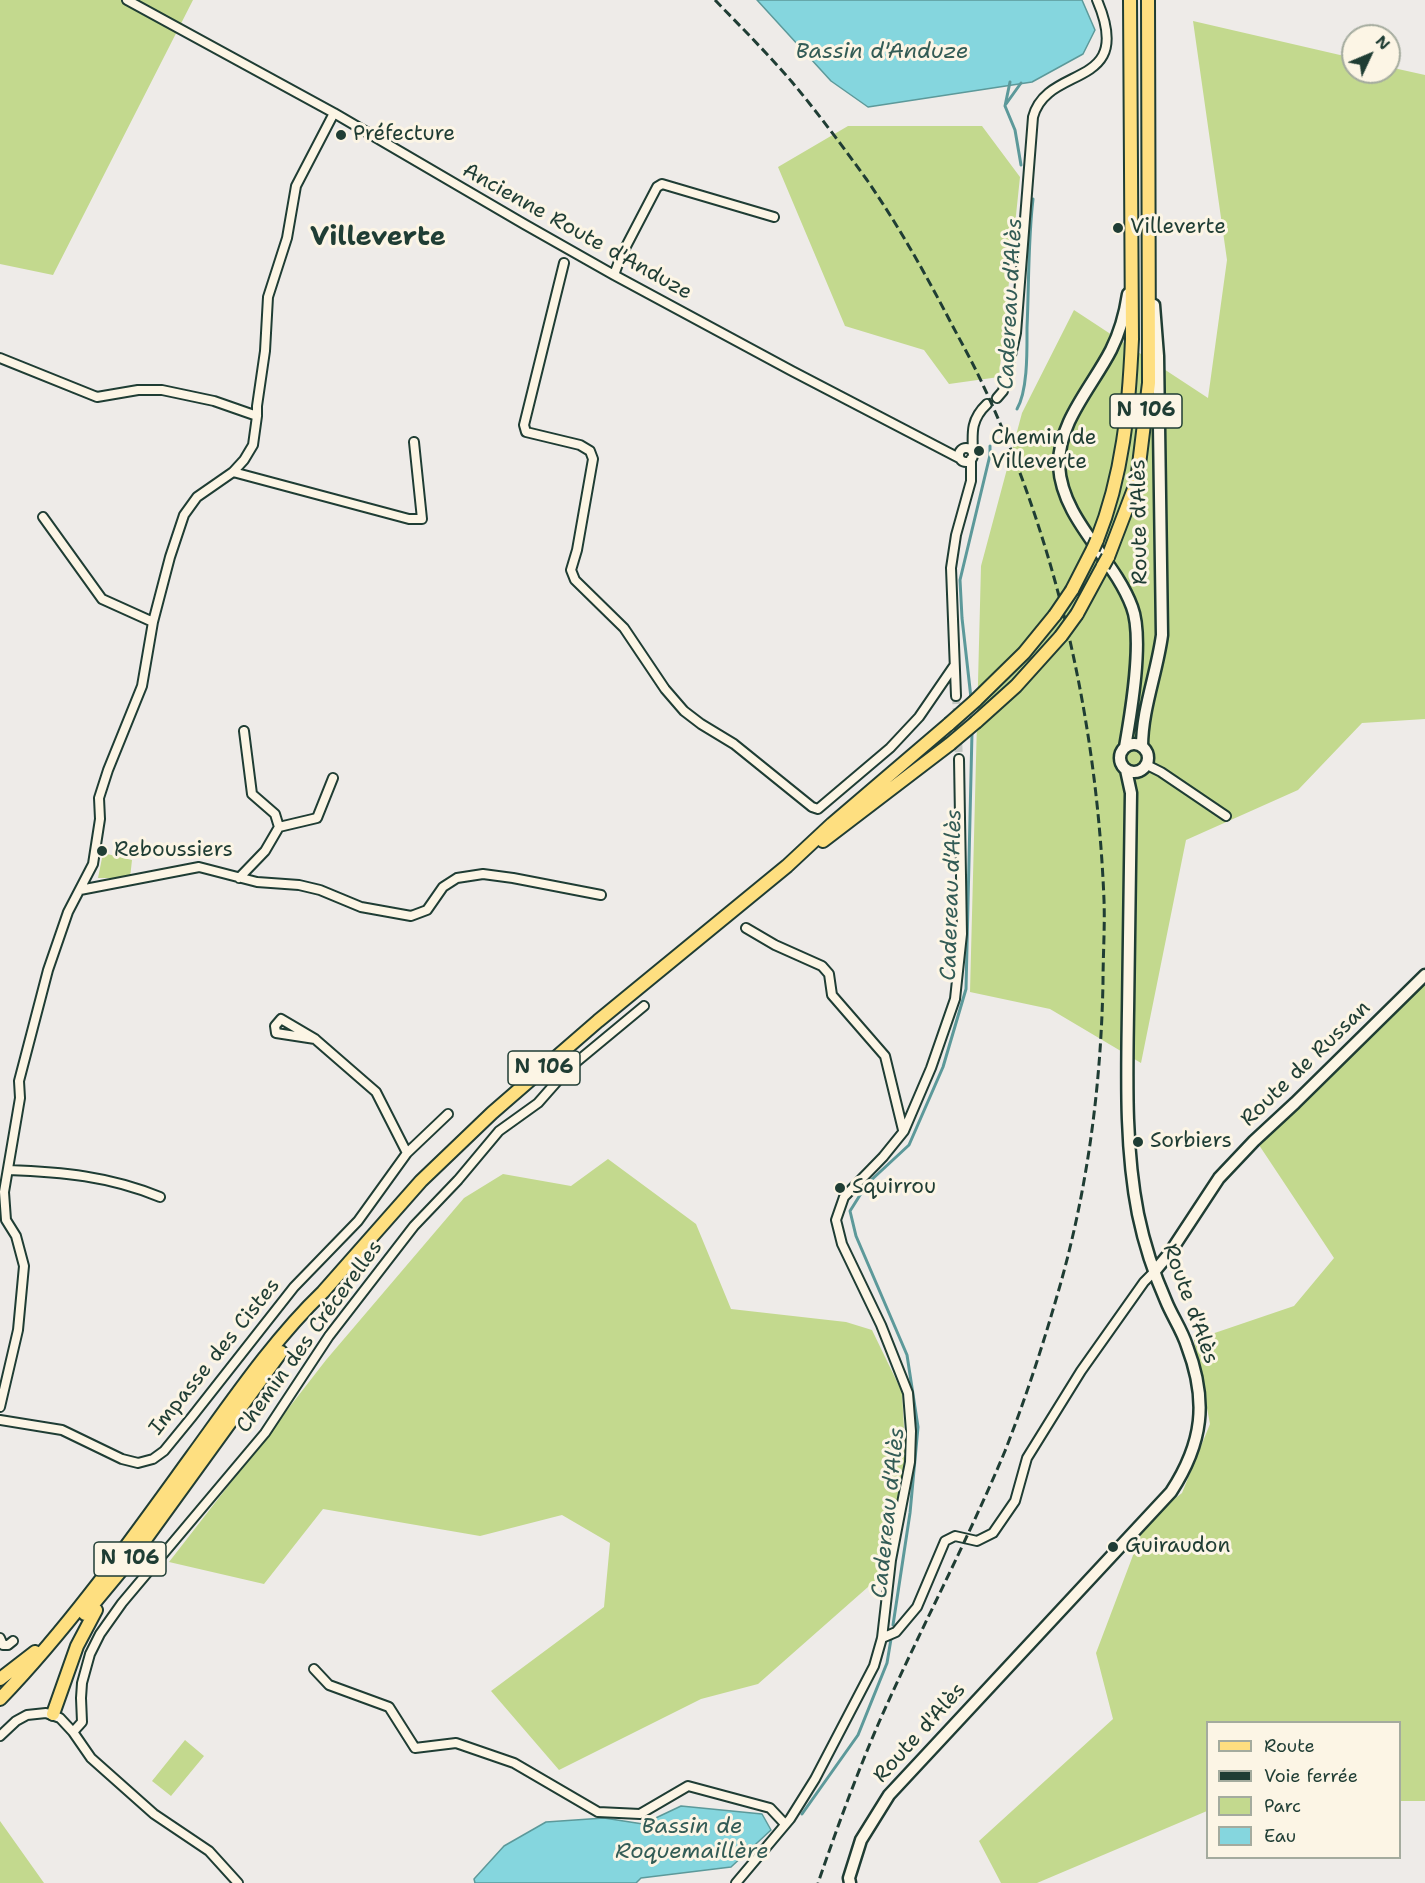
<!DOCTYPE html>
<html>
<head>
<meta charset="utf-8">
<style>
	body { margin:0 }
	#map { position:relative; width:1425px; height:1883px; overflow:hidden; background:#eeebe8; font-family:"Shantell Sans",sans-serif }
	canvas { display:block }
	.legend { position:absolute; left:1206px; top:1721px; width:195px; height:138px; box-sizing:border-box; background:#fcf5e5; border:2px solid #a4ab9e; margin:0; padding:8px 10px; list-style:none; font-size:18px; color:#1f3d34 }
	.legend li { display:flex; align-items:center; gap:12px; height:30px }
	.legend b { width:30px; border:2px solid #a4ab9e }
	.north { position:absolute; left:1341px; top:24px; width:60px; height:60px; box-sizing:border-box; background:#fcf5e5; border:2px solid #a4ab9e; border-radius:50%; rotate:46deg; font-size:16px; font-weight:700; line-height:24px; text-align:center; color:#1f3d34 }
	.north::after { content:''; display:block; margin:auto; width:21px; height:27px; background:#1f3d34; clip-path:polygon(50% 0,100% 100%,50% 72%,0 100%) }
</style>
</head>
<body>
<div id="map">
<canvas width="1425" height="1883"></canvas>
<ul class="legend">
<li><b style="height:8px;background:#fedf80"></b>Route</li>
<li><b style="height:8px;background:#1f3d34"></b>Voie ferrée</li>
<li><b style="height:16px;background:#c3d98e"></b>Parc</li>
<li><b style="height:16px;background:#85d6de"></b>Eau</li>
</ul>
<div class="north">N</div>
</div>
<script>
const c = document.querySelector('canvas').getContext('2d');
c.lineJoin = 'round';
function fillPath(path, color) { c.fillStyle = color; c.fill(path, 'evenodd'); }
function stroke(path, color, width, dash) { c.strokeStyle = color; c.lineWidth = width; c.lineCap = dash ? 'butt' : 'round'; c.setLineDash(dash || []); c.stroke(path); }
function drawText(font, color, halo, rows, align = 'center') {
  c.font = font + ' "Shantell Sans",sans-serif'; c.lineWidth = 6; c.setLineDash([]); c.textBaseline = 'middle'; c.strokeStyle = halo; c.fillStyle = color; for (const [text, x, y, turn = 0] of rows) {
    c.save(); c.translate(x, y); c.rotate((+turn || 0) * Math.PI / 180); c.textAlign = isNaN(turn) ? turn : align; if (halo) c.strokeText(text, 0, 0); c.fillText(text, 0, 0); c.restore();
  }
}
fillPath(new Path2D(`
	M0,0H193L53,275L0,264Z
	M1193,21L1353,58V72H1389V67L1425,75V719L1362,723L1298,790L1186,840L1141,1063L1050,1009L970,992L981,566L1022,413L1074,310L1208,398L1227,260Z
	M848,126H982L1020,177L999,377L949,384L924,350L845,326L778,167Z
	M103,853L132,860L130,878H98Z
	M1425,982V1801H1400V1722H1208L1207,1811L1037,1883H1001L979,1841L1113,1719L1096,1653L1146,1521L1182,1493L1210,1424L1194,1340L1294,1306L1334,1258L1259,1145L1306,1101Z
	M608,1159L696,1224L731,1309L846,1322L872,1330L902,1392L906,1464L885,1572L758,1684L701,1699L559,1770L491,1691L604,1607L610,1543L562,1515L480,1536L323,1509L264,1584L169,1562L326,1360L464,1198L503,1174L571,1186Z
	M185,1740L204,1756L171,1796L152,1781Z
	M0,1821L44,1883H0Z`), '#c3d98e');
const water = new Path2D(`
	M757,0H1082L1095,30L1083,54L1032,82L868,107L831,81Z
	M681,1806L762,1814L771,1830L731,1867L641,1878L636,1883H475L474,1879L504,1846L546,1822L604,1818L643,1824Z`);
fillPath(water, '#85d6de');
stroke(water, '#5c999a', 1.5);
stroke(new Path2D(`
	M1010,82L1005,106L1015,130L1021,165
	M1006,104L1021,83
	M1017,409C1028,390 1027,350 1027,328C1029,285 1028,241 1033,199
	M971,698L962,618L960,580L990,455V446
	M893,1625L910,1513L918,1427L907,1355L856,1236L850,1211L867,1184L909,1145L943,1067L966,989L972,732
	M802,1814L858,1735L887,1663L891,1639`), '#5c999a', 3);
stroke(new Path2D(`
	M956,696L959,759`), '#c5c8c4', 8, [8, 4]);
const street = new Path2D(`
	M127,0L334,113L524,224L614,275L792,371L959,458
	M564,263L524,425L526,432L580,445L590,451L593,459L577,550L571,570L575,580L624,628L665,689L684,711L701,724L734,744L812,807L818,809L890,748L919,717L954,666
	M614,275L621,256L657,187L662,184L774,217
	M0,358L97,397L138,390H162L214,401L257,416
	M997,398L1003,391L1016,333L1033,117C1047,63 1136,91 1097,0
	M959 455a7 7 0 1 1 14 0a7 7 0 1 1-14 0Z
	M973,452C972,432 971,419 987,404
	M233,472L409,519H422L414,442
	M43,517L102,599L153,622
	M956,696L951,568L956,535L971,481V459
	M1147,765L1161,772L1226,816
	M279,827L317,818L333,778
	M239,878L265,851L279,827L275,814L252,794L244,731
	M80,890L199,867L257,882L299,885L320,890L361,907L411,916L427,910L443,887L457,878L483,874L513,878L601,895
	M746,928L775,945L822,966L829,974L832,995L885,1056L903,1130
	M407,1153L448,1114
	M8,1170C62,1172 109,1176 160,1197
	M0,1407L18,1330L24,1266L16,1236L6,1220L4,1192L20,1098L19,1081L48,970L68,912L93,864L100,819L99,798L108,770L142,686L153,622L170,557L184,515L197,497L233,472L244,460L253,445L257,416V406L265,351L268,297L287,238L296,186L334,113
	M0,1420L62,1430L122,1459L138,1463L153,1459L164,1451L191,1418L294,1287L358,1221L407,1153L376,1092L315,1039L281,1019L275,1026L276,1033L315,1039
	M0,1638L3,1645H8L13,1641
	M882,1638L896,1632L917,1607L945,1541L955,1536L977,1541L993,1533L1015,1501L1027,1458L1081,1371L1144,1282L1154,1272
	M314,1669L329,1685L389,1707L415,1748L456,1743L514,1763L598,1812L640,1814L688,1786L770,1808L785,1824
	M73,1732L82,1722L81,1698L82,1683L90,1654L100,1634L122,1603L265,1433L329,1336L414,1226L458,1180L499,1131L538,1103L568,1069L644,1006
	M0,1736L16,1721L27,1715L46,1713L60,1718L73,1732L91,1758L154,1814L209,1851L238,1883
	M736,1883L790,1819L815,1779L874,1666L882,1638L891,1560L910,1462L911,1431L908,1393L881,1325L842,1244L836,1220L844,1197L883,1157L904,1131L931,1068L955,999L962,934L959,759`);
const secondary = new Path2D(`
	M1120 758a14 14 0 1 1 28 0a14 14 0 1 1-28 0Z
	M1125,747C1131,713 1144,638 1132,607C1114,558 1062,520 1059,466C1058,422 1092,387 1111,350C1120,332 1125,314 1128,294
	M1142,747C1142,709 1157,673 1162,635L1158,356L1154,305
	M1154,1272L1169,1254L1219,1178L1254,1141L1295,1103L1425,975
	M850,1883L849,1878L861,1840L889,1795L1171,1492C1203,1443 1208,1401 1187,1346C1182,1330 1172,1316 1166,1301C1154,1274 1144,1243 1138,1214C1125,1148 1127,1078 1128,1011C1129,938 1130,865 1131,793L1126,770`);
const primary = new Path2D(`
	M1097,540C1123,475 1129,408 1132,339L1130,0
	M1108,557L1137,481L1149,383L1148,0
	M1072,590L1093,549
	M1077,614L1103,566
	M975,701L1024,653L1055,615
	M976,722L1016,686L1061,636
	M823,841L950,744
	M85,1614L134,1555L281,1352
	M0,1679L35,1652
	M0,1699C72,1624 131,1540 192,1456C232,1401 274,1339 323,1292L421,1181L492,1113L598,1021L787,866L832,824L949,724
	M53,1714L77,1646L96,1610`);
stroke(street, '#1f3d34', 12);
stroke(secondary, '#1f3d34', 15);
stroke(primary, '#1f3d34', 16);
stroke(street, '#fcf5e5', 8);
stroke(secondary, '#fcf5e5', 10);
stroke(primary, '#fedf80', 12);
stroke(new Path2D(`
	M715,0C741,27 768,54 792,82C818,113 843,147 867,180C898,225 925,273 950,321C961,342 973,363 983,385C1058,545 1097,724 1104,900C1105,927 1103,955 1103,982C1101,1088 1087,1194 1057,1296C1042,1348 1025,1400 1005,1451C967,1542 920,1630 880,1720C857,1773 837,1828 818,1883`), '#1f3d34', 3, [9, 4.5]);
const primaryBridge = new Path2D(`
	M1093,549L1097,540
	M1103,566L1108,557
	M1055,615L1072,590
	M1061,636L1077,614
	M949,724L975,701
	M950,744L976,722`);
stroke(primaryBridge, '#1f3d34', 16, []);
stroke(primaryBridge, '#fedf80', 12);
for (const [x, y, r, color] of [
	[341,135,6,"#1f3d34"],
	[1118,228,6,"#1f3d34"],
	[979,451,6,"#1f3d34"],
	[102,851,6,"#1f3d34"],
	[1138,1142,6,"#1f3d34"],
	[840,1188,6,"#1f3d34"],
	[1113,1547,6,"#1f3d34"]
]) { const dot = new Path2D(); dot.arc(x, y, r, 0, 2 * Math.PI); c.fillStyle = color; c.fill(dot); stroke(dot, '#fcf5e5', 2); }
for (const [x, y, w] of [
	[1146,411,72],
	[544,1068,72],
	[130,1559,72]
]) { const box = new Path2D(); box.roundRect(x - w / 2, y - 17, w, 34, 4.5); c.fillStyle = '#fcf5e5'; c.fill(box); stroke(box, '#1f3d34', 1.5); }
drawText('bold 20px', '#1f3d34', null, [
	["N 106",1146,411],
	["N 106",544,1068],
	["N 106",130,1559]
]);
drawText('21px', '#1f3d34', '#fcf5e5', [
	["Préfecture",353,135],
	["Villeverte",1130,228],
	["Chemin de",991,439],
	["Villeverte",991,463],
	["Reboussiers",114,851],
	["Sorbiers",1150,1142],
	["Squirrou",852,1188],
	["Guiraudon",1125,1547]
], 'left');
drawText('21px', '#1f3d34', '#fcf5e5', [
	["Ancienne Route d'Anduze",577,232,29],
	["Route d'Alès",1140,522,-91],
	["Route de Russan",1306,1064,-44],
	["Route d'Alès",1190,1304,70],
	["Chemin des Crécerelles",310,1337,-54],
	["Impasse des Cistes",215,1357,-51],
	["Route d'Alès",920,1733,-48]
]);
drawText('italic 22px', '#335c56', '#fcf5e5', [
	["Bassin d'Anduze",882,52],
	["Cadereau d'Alès",1011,304,-87],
	["Cadereau d'Alès",952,895,-88],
	["Cadereau d'Alès",889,1513,-84],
	["Bassin de",692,1827],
	["Roquemaillère",692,1852]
]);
drawText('bold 27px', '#1f3d34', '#fcf5e5', [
	["Villeverte",378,238]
]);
</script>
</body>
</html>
